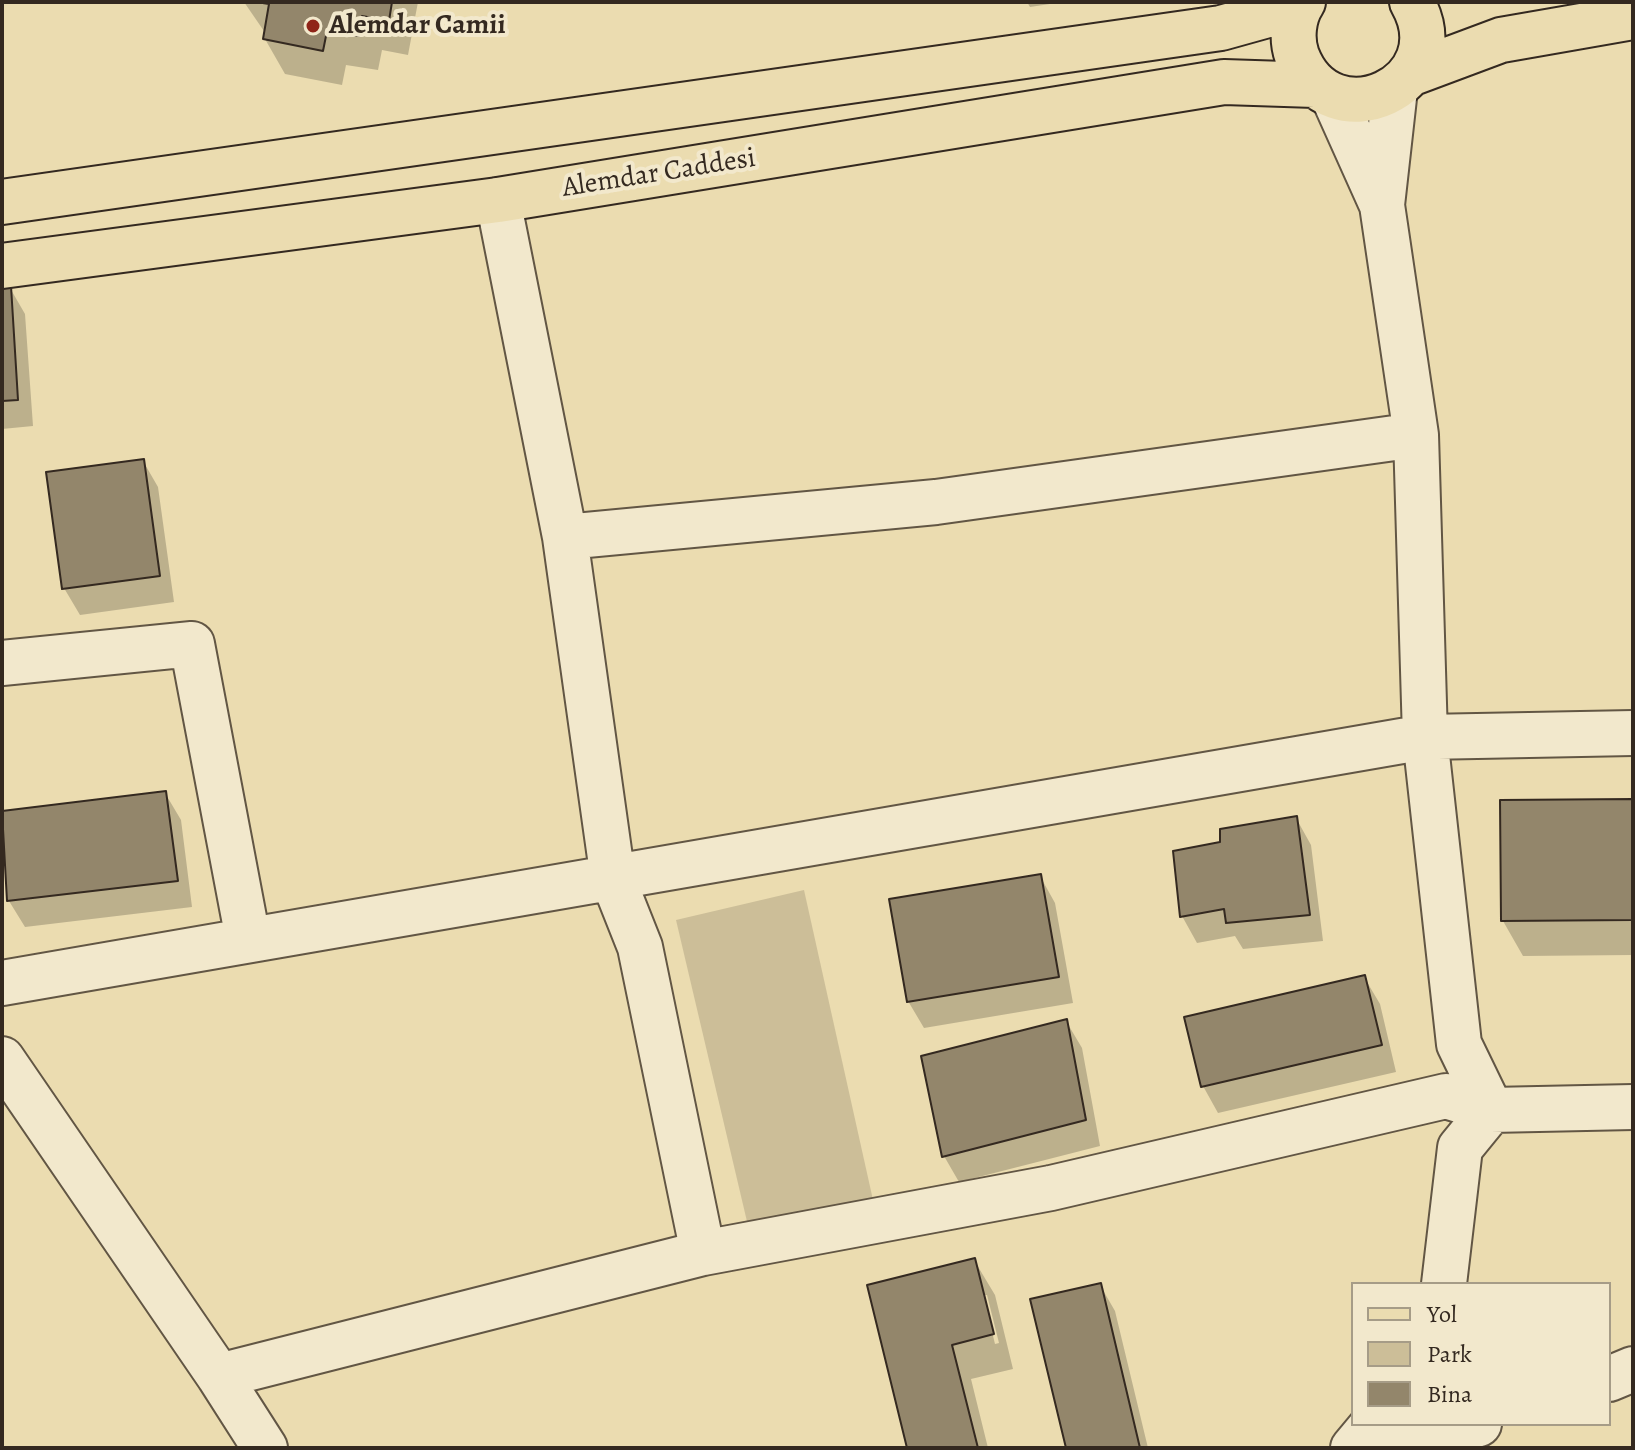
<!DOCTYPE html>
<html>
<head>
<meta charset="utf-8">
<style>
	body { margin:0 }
	#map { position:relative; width:1635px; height:1450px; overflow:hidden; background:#ebdcb0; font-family:Alegreya,serif }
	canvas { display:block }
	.frame { position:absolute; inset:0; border:4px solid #342920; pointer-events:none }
	.legend { position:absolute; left:1351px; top:1282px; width:260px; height:144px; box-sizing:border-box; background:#f2e8cc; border:2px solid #a69c87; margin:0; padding:10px 14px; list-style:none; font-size:24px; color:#342920 }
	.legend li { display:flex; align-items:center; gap:16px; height:40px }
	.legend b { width:40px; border:2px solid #a69c87 }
</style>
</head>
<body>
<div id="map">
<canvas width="1635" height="1450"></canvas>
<div class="frame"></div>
<ul class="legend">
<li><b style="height:10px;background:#ebdcb0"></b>Yol</li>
<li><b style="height:22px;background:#ccbe98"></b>Park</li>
<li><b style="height:22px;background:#93866b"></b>Bina</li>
</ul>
</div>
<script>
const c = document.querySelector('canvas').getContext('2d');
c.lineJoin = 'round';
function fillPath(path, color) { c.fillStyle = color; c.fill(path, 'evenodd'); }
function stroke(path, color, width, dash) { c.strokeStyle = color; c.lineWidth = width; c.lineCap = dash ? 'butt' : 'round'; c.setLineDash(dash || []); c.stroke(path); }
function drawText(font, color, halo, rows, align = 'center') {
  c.font = font + ' Alegreya,serif'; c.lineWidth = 8; c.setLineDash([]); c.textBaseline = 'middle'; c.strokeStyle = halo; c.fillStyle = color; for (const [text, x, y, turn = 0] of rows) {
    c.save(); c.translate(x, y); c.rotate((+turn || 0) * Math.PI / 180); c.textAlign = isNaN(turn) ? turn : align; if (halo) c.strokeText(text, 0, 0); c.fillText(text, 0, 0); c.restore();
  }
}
fillPath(new Path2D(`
	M804,890L873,1200L749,1230L676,920Z`), '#ccbe98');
fillPath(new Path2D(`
	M244,2H418L408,55L382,50L378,70L346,65L342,85L285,74L265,39L266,34Z
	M1027,2H1063L1030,7Z
	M10,288L25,314L33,426L2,429V289Z
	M143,461L158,487L174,602L80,615L64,588Z
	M165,793L181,820L192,907L25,927L9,901L2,813Z
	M1633,801V955L1523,956L1503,921Z
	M1296,818L1311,845L1323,941L1243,949L1235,936L1197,943L1182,916L1223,843Z
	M1040,876L1055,903L1073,1003L924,1028L908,1001Z
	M1364,977L1380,1004L1396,1072L1218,1113L1203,1086Z
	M1066,1021L1082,1048L1100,1146L959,1182L944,1156Z
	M974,1260L995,1295L1013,1369L971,1379L988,1448H910ZM983,1295H987L999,1343L995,1344Z
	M1100,1285L1115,1311L1148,1448H1068Z`), '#0003');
const building = new Path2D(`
	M256,2H392L389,21L362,16L359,36L327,31L323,51L263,39L269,4Z
	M11,286L18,400L2,401V287Z
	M144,459L160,576L62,589L46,472Z
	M166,791L178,881L7,901L2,811Z
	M1633,799V920L1501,921L1500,800Z
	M1297,816L1310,915L1226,923L1224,909L1180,917L1173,851L1220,842V829Z
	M1041,874L1059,977L907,1002L889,899Z
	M1365,975L1382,1045L1201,1087L1184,1017Z
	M1067,1019L1086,1120L942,1157L921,1056Z
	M975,1258L994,1334L952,1345L978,1448H907L867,1285Z
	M1101,1283L1140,1448H1066L1030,1299Z`);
fillPath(building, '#93866b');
stroke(building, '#342920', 2);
const minor = new Path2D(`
	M1333,96L1381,203
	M565,537L936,502L1416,435
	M2,663L192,644L248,939
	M2,983L1425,737L1416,435L1382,205L1395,89
	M2,1059L219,1376L703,1253L640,947L613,879L565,537L498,200
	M703,1253L1051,1188L1446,1096L1491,1110L1459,1044L1425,737L1633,733
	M1444,1284L1460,1148L1491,1110L1633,1107
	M219,1376L265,1448
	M1609,1379L1633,1369
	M1353,1448L1373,1424
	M1392,1448L1479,1424`);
const major = new Path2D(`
	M1303,2C1293,17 1291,39 1297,56C1331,144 1459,85 1412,2
	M1410,74L1501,40L1633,17
	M2,202L1221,28L1300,6
	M2,266L498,200L1224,82L1315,85`);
stroke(minor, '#625644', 48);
stroke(major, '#342920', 48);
stroke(minor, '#f2e8cc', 44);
stroke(major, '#ebdcb0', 44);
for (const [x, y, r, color] of [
	[313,26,8,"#8f2418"]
]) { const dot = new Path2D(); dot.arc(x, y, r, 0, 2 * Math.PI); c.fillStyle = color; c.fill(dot); stroke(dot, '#f2e8cc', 3); }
drawText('bold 28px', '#342920', '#f2e8cc', [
	["Alemdar Camii",329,26]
], 'left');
drawText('28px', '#342920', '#f2e8cc', [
	["Alemdar Caddesi",659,174,-9]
]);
</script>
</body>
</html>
